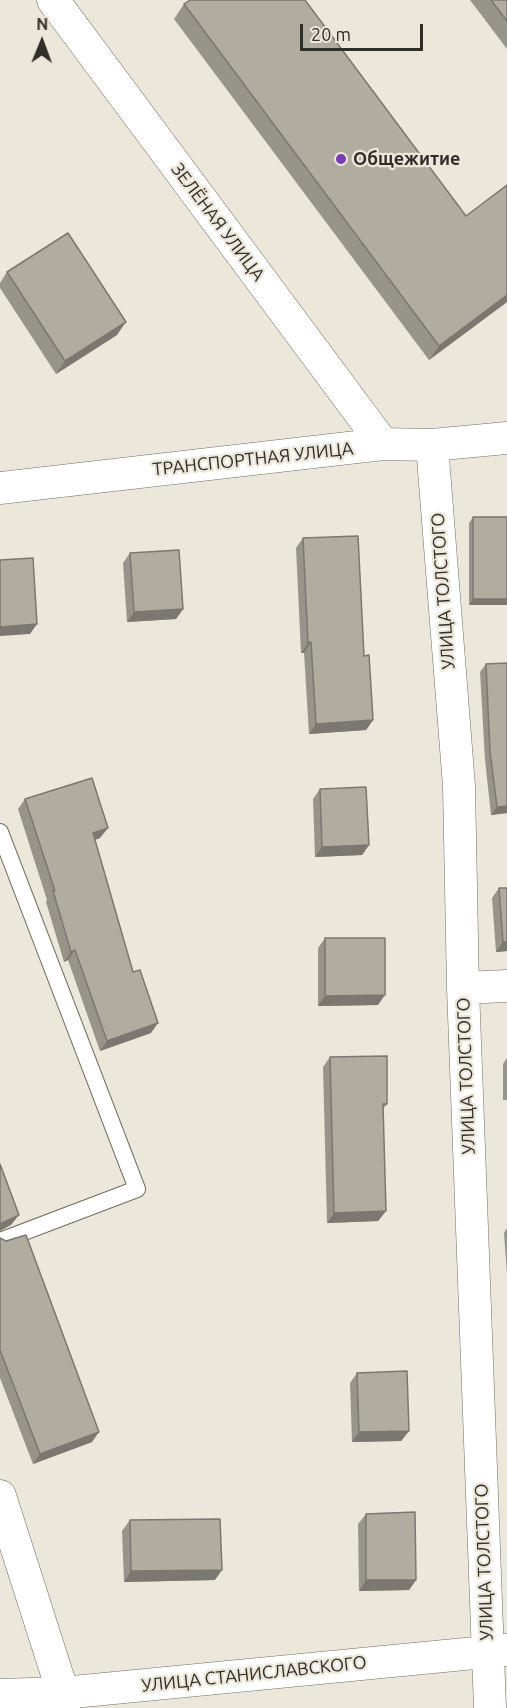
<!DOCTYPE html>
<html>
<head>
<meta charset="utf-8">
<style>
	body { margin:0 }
	#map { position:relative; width:507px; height:1708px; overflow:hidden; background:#ebe7da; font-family:Ubuntu,sans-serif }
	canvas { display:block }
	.north { position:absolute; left:12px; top:12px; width:60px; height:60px; -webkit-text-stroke:4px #ebe7da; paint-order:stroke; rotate:1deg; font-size:16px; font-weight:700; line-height:24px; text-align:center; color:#2f2e28 }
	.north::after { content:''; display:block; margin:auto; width:21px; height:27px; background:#2f2e28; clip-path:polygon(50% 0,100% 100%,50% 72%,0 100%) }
	.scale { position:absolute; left:300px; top:24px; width:123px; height:27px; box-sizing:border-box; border:3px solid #2f2e28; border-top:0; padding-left:8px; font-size:18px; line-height:21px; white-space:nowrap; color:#2f2e28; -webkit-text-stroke:4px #ebe7da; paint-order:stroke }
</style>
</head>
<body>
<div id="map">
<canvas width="507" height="1708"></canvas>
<div class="north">N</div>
<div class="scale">20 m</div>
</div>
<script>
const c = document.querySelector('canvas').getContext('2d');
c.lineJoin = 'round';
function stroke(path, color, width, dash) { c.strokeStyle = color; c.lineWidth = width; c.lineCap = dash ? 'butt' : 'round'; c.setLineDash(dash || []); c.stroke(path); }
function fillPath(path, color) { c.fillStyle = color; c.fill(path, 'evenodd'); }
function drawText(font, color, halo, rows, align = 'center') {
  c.font = font + ' Ubuntu,sans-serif'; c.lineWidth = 4.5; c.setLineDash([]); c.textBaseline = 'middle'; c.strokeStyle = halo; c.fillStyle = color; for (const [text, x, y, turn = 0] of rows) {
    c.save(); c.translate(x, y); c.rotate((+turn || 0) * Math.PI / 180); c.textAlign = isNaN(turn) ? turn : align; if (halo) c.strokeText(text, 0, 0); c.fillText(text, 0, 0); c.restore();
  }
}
const service = new Path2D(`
	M0,832L137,1189L0,1241`);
const minor = new Path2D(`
	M53,0L383,444
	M432,445L459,786L463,988L490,1708
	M0,488L383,444L432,445L507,438
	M463,988L507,986
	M0,1496L63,1693L64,1708
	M0,1695L63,1693L507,1650`);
stroke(service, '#716e62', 18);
stroke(minor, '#716e62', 33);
stroke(service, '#fff', 16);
stroke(minor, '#fff', 32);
fillPath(new Path2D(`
	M470,0H507V49Z
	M184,4L507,302L429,360L174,19Z
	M7,272L117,335L56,374L0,288V283Z
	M473,517L507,605H469V523Z
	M303,538L364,656L373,720L366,730L309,734L304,653H301L296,548Z
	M130,553L183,609L176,619L127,622L123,563Z
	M507,663V813L491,815L485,760L480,672L486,664Z
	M320,789L369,845L362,855L315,857L313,799Z
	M25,799L100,838L95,840L151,1033L100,1051L68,960L64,962L46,902L47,900L18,809Z
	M499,888H507V951L496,952L492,898Z
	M325,938L378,1005L318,1006V948Z
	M330,1057L387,1104L383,1109L386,1211L378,1221L327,1223L323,1067Z
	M507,1058V1100H503V1064Z
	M507,1228V1274L504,1233Z
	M0,1238L92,1442L33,1464L0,1378Z
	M357,1373L409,1431L401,1441L352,1442L350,1383Z
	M366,1514L416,1580L409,1590L359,1591L358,1524Z
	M130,1520L215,1580L124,1582L122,1531Z`), '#979489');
fillPath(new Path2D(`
	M507,295V302L429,360L439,346Z
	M126,322L117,335L56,374L65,361Z
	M473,599H507V605H469Z
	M183,609L176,619L127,622L134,612Z
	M37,624L30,634L0,636V627Z
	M311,642L304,653H301L308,643Z
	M373,720L366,730L309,734L316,724Z
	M507,806V813L491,815L497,807Z
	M108,828L100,838L86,843L93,833Z
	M369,845L362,855L315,857L322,847Z
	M503,942H507V951L496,952Z
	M75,950L68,960L64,962L71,952Z
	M385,995L378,1005L318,1006L325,996Z
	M158,1023L151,1033L100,1051L107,1041Z
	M386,1211L378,1221L327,1223L334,1213Z
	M19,1215L11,1225L0,1231V1224Z
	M409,1431L401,1441L352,1442L359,1432Z
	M99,1432L92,1442L33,1464L40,1454Z
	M222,1570L215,1580L124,1582L131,1571Z
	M366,1580H416L409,1590L359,1591Z`), '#7b786f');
const building = new Path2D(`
	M190,0H305L466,216L507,185V295L439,346L184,4Z
	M491,0H507V21Z
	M68,233L126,322L65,361L7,272Z
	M473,517H507V599H473Z
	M358,536L364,656L369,655L373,720L316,724L311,642L308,643L303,538Z
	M179,550L183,609L134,612L130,553Z
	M33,558L37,624L0,627V560Z
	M507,663V806L497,807L490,752L486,664Z
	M92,778L108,828L93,833L133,972L140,970L158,1023L107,1041L75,950L71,952L53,891H55L25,799Z
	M366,787L369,845L322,847L320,789Z
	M499,888H507V942H503Z
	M325,938H385V995L325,996Z
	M387,1056V1104H383L386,1211L334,1213L330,1057Z
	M0,1164L19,1215L0,1224Z
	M26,1235L99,1432L40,1454L0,1350V1238L6,1241Z
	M407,1371L409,1431L359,1432L357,1373Z
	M415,1512L416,1580H366V1514Z
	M220,1519L222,1570L131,1571L130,1520Z`);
fillPath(building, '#b0ac9f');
stroke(building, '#7b786f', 1.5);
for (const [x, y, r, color] of [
	[341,159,6,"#783bb0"]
]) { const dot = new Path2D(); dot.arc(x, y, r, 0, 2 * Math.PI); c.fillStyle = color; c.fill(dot); stroke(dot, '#ebe7da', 2); }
drawText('bold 18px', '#2f2e28', '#ebe7da', [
	["Общежитие",353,159]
], 'left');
drawText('18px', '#2f2e28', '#ebe7da', [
	["ЗЕЛЁНАЯ УЛИЦА",218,222,53],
	["ТРАНСПОРТНАЯ УЛИЦА",253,459,-6],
	["УЛИЦА ТОЛСТОГО",443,591,-94],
	["УЛИЦА ТОЛСТОГО",466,1076,-92],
	["УЛИЦА ТОЛСТОГО",484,1562,-92],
	["УЛИЦА СТАНИСЛАВСКОГО",254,1674,-6]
]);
</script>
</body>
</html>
